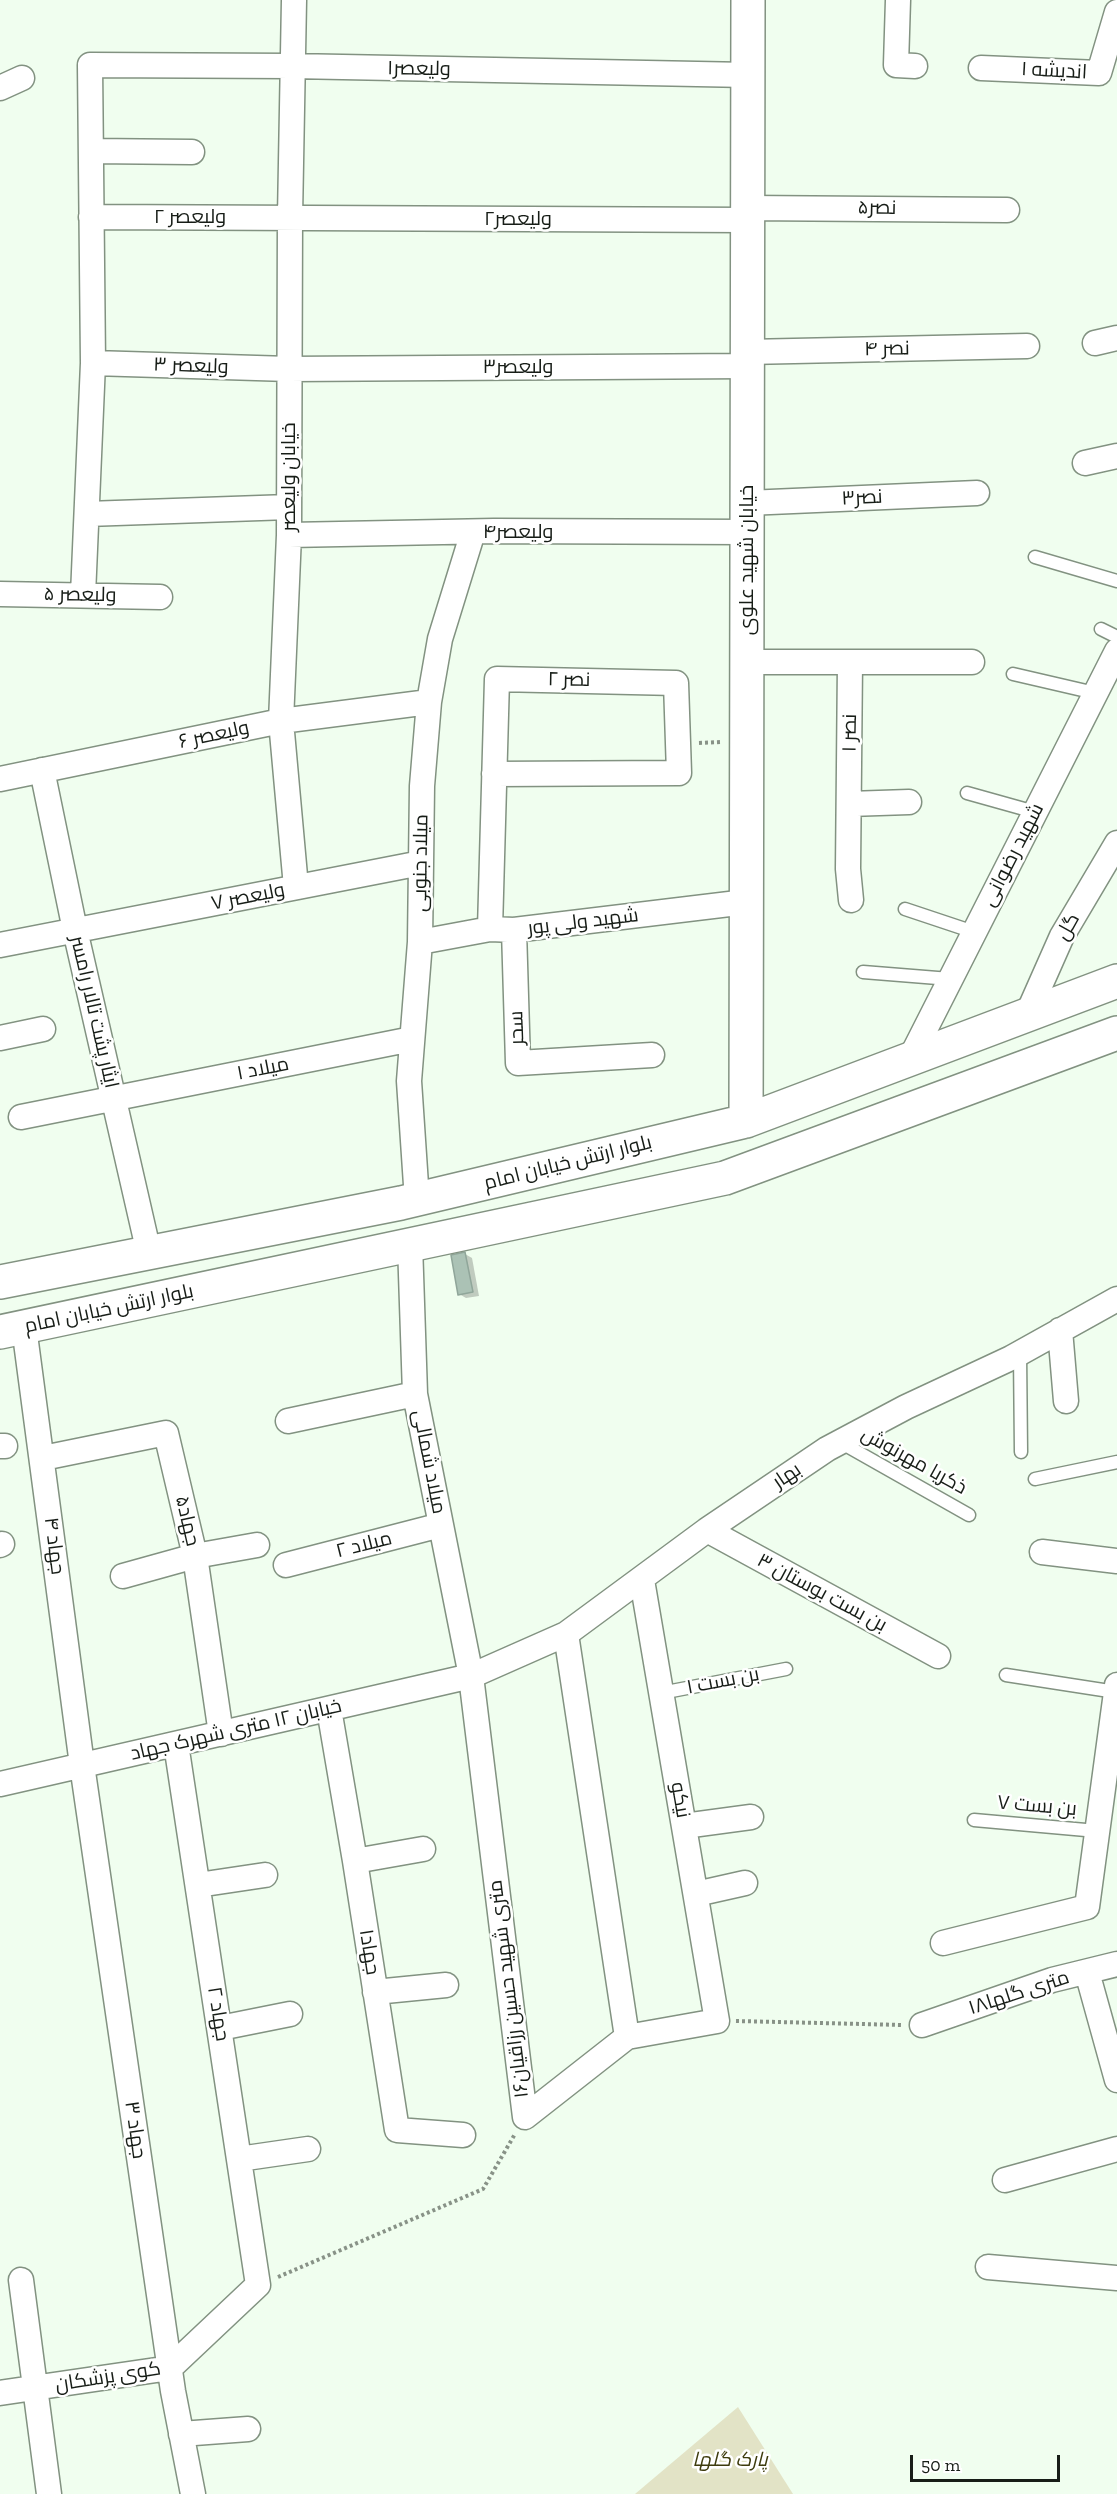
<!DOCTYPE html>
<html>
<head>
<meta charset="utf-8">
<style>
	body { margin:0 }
	#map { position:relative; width:1117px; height:2494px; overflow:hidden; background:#f0feef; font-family:"Zilla Slab",serif }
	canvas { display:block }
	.scale { position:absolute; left:910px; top:2455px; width:150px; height:27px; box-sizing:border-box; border:3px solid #171d17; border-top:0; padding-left:8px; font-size:18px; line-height:21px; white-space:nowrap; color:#171d17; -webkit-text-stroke:4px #fff; paint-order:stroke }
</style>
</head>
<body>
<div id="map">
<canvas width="1117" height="2494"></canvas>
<div class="scale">50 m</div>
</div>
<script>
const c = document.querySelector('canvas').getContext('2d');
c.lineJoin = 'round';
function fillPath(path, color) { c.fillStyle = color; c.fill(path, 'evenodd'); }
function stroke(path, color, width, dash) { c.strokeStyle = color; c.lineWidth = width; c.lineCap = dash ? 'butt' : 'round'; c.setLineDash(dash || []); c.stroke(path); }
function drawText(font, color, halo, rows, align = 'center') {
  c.font = font + ' "Zilla Slab",Cairo,serif'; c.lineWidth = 5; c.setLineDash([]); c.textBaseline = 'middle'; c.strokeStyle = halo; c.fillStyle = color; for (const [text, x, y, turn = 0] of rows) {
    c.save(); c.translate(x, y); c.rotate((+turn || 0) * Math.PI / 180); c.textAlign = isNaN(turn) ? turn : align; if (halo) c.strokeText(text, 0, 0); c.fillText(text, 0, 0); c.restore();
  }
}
fillPath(new Path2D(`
	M738,2407L793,2494H635Z`), '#e2e3c6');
fillPath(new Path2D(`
	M465,1254L472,1258L479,1296L466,1298L459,1294Z`), '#0003');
const building = new Path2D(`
	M465,1252L473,1292L458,1295L451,1255Z`);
fillPath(building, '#abc2b5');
stroke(building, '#90a69a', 1.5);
const service = new Path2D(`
	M1035,557L1117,581
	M1101,629L1117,637
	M1013,674L1095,693
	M967,793L1035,812
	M905,909L974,932
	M863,972L950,979
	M1020,1353L1021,1452
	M840,1442L969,1515
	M1035,1479L1117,1462
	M1006,1675L1116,1692
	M661,1693L786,1669
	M974,1820L1097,1831`);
const minor = new Path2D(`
	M294,0L290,217L289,535L281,721L296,887
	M898,0L896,65L915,66
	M981,68L1099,73L1117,12
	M0,88L22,78
	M91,151L192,152
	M747,208L1007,210
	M91,217L747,220
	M1095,343L1117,338
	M747,352L1027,346
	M93,363L289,369L747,366
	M1085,463L1117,456
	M747,503L977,493
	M87,514L289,507
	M289,535L494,531L747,532
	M0,594L160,597
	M83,595L93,363L90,65L292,66L748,75
	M747,662H972
	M850,662L848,869L851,900
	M42,770L75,930L149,1253
	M0,779L281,721L429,702
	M849,804L909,802
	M490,929L497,679L676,683L679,773L494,774
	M514,930L518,1063L652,1055
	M420,942L490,929L514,930L746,902
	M0,945L421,863
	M1027,1015L1062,936L1117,843
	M0,1038L43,1029
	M910,1059L1117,651
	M21,1117L412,1039
	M417,1200L409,1081L420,942L422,786L429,702L440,639L473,532
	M410,1244L415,1394L471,1676L525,2117L627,2037L717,2021L642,1580
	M24,1327L82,1765L173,2391L193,2494
	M1060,1330L1066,1401
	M288,1421L415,1394
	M0,1446H5
	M43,1458L166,1433L195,1556L221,1734
	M707,1530L938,1656
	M0,1545L2,1544
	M1042,1552L1117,1561
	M286,1565L441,1525
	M123,1576L195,1556L257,1545
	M566,1634L627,2037
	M329,1709L355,1861L397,2130L463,2135
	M0,1784L471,1676L566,1634L707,1530L827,1449L906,1407L1011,1358L1117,1299
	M684,1826L751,1817
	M355,1861L423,1849
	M198,1885L265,1875
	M696,1894L745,1883
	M943,1943L1087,1907L1117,1685
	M1087,1972L1117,2080
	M375,1992L446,1985
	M922,2025L1052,1980L1117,1964
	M220,2028L290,2014
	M239,2159L308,2149
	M1005,2180L1117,2149
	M988,2267L1117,2278
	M21,2280L49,2494
	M0,2393L170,2368L258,2285L176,1744
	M181,2434L248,2429`);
const secondary = new Path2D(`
	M746,1121L748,0
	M0,1282L401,1203L746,1121L1117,981
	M0,1332L725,1178L1117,1033`);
stroke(service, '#829281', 15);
stroke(minor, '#829281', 27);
stroke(secondary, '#829281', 36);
stroke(new Path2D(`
	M699,743L722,742
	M736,2021L903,2025
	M278,2277L483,2189L515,2134`), '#889287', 4, [3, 3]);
stroke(service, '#fff', 12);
stroke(minor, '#fff', 24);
stroke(secondary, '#fff', 33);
drawText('20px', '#171d17', '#fff', [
	["ولیعصر۱",419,69,1],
	["اندیشه ۱",1054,71,3],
	["نصر۵",877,208,1],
	["ولیعصر ۲",190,217],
	["ولیعصر۲",518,219],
	["نصر ۴",887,349,-1],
	["ولیعصر ۳",191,366,2],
	["ولیعصر۳",518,367],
	["خیابان ولیعصر",289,477,-90],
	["نصر۳",862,498,-3],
	["ولیعصر۴",518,532],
	["خیابان شهید علوی",747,560,-90],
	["ولیعصر ۵",80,595,1],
	["نصر ۲",569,680,1],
	["نصر ۱",850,733,-89],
	["ولیعصر ۶",214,735,-12],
	["شهید رضوانی",1013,855,-63],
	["میلاد جنوبی",421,863,-89],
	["ولیعصر ۷",248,897,-11],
	["شهید ولی پور",583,922,-7],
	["گل",1068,927,-61],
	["ایثار پشت تالار رامسر",94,1012,77],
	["سحر",517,1028,-92],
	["میلاد ۱",263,1069,-11],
	["بلوار ارتش خیابان امام",568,1163,-14],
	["بلوار ارتش خیابان امام",109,1309,-12],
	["ذکریا مهرنوش",914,1461,29],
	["میلاد شمالی",429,1462,79],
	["بهار",787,1476,-34],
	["جهاد۵",187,1521,77],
	["میلاد ۲",364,1545,-14],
	["جهاد ۴",54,1546,83],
	["بن بست بوستان ۳",822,1593,28],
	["بن بست ۱",723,1681,-11],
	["خیابان ۱۲ متری شهرک جهاد",236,1730,-13],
	["نیکو",680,1800,80],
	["بن بست ۷",1037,1806,5],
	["جهاد۱",369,1952,81],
	["۱۶متری شهید حسین رزاقیان",509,1989,-97],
	["۱۸متری گلها",1019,1993,-18],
	["جهاد ۲",218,2014,81],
	["جهاد ۳",135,2130,82],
	["کوی پزشکان",108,2377,-9]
]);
drawText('italic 20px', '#3e3c0e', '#fff', [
	["پارک گلها",730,2460]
]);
</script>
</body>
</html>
